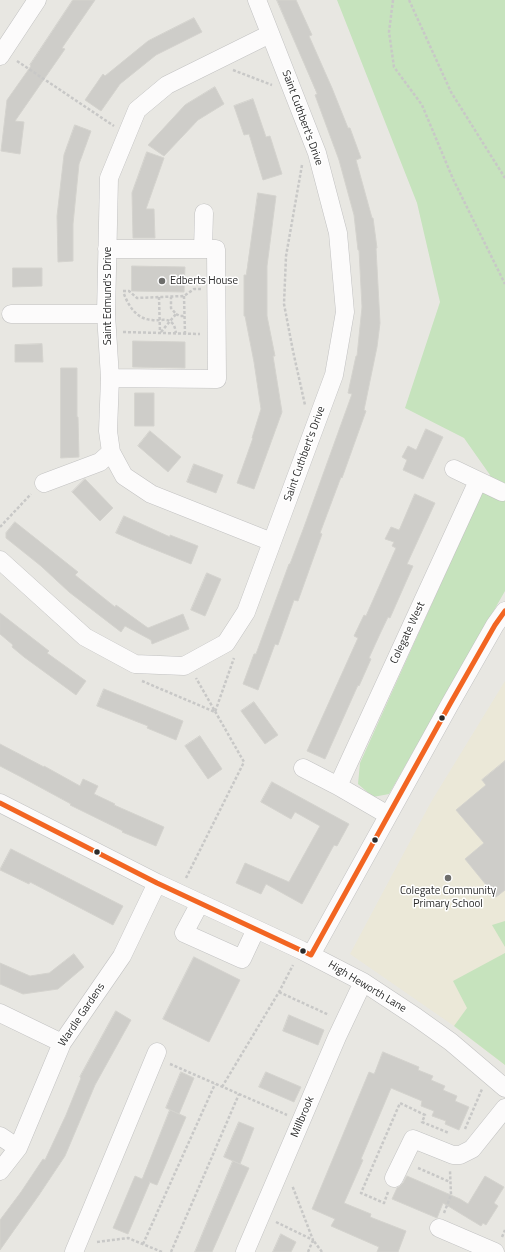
<!DOCTYPE html>
<html>
<head>
<meta charset="utf-8">
<style>
	body { margin:0 }
	canvas { display:block; background:#e8e7e2 }
</style>
</head>
<body>
<canvas width="505" height="1252"></canvas>
<script>
const c = document.querySelector('canvas').getContext('2d');
c.lineJoin = 'round';
function fillPath(path, color) { c.fillStyle = color; c.fill(path, 'evenodd'); }
function stroke(path, color, width, dash) { c.strokeStyle = color; c.lineWidth = width; c.lineCap = dash ? 'butt' : 'round'; c.setLineDash(dash || []); c.stroke(path); }
function drawText(font, color, halo, rows, align = 'center') {
  c.font = font + ' "Titillium Web",sans-serif'; c.lineWidth = 3; c.setLineDash([]); c.textBaseline = 'middle'; c.strokeStyle = halo; c.fillStyle = color; for (const [text, x, y, turn = 0] of rows) {
    c.save(); c.translate(x, y); c.rotate((+turn || 0) * Math.PI / 180); c.textAlign = isNaN(turn) ? turn : align; if (halo) c.strokeText(text, 0, 0); c.fillText(text, 0, 0); c.restore();
  }
}
fillPath(new Path2D(`
	M505,681V1065L454,1026L350,954L431,802Z`), '#ebe8d8');
fillPath(new Path2D(`
	M337,0H505V591L389,794L373,797L358,784L360,763L490,475L464,438L405,408L440,302L417,203Z
	M505,921V947L492,925Z
	M505,953V1065L454,1026L467,1008L453,981Z`), '#c6e3bd');
const building = new Path2D(`
	M73,0H95L62,48L65,49L15,121L24,122L20,154L1,151L7,100L31,66L30,65Z
	M277,0H296L312,35L309,36L332,88L348,128H350L361,158L356,160L372,218H373L377,248H376L380,323L377,347L364,410L366,411L342,478L341,477L320,533L322,534L298,601L294,600L278,645L275,644L258,690L243,684L254,654H256L289,564H290L304,527L352,394L348,393L356,356H357L362,307L359,250H358L354,215L339,160L315,95L317,94Z
	M194,18L202,32L156,55L120,84L101,111L85,100L103,74L105,76L148,41Z
	M215,87L224,104L198,120L164,156L148,145L185,105Z
	M253,99L266,137L270,136L282,174L263,180L249,134L244,135L234,106Z
	M75,125L91,131L79,164L73,224V261L58,262L57,216L64,155Z
	M147,152L164,158L146,209H154L155,238H133L132,193Z
	M258,193L276,196L267,266V316L275,356H273L282,412L254,489L237,483L253,438H252L261,409L254,362L245,316H244V275H246Z
	M132,266L185,267L184,292L132,291Z
	M13,268H42V286L13,287Z
	M133,341L185,342V368L133,367Z
	M42,344L43,362H15V345Z
	M61,368H77V417H78L79,457L61,458Z
	M135,393H154V426H135Z
	M426,429L443,437L423,479L403,470L407,460L402,457L408,446L416,450Z
	M150,431L181,457L168,472L138,446Z
	M194,464L223,475L216,493L187,482Z
	M85,479L113,508L100,521L72,492Z
	M415,494L435,503L407,564L413,566L390,618L388,617L379,636L369,658L371,659L359,686L358,685L325,759L307,751L358,638L354,636L364,615L366,616L396,548L392,546L394,542L385,539L391,527L399,530Z
	M124,516L170,537V535L198,546L191,564L141,544L116,533Z
	M15,522L78,572L75,575L115,607L116,605L148,628L183,614L189,629L152,644L151,640L125,626L121,632L69,592L41,566L6,538V533Z
	M207,573L221,579L205,616L191,610Z
	M0,613L49,651L47,653L86,681L76,695L24,657L12,647L13,645L0,634Z
	M104,689L183,721L176,740L147,728L148,726L97,706Z
	M254,702L278,735L265,744L241,711Z
	M200,736L222,769L208,779L185,746Z
	M0,744L44,767V766L80,786L83,779L98,786L94,794L115,804L114,805L164,827L156,846L122,832L123,831L70,805L71,804L23,778L0,766Z
	M505,761V890L496,897L465,859L484,843L456,810L486,785L482,780Z
	M272,782L349,824L337,846L334,845L302,904L266,884L261,894L236,883L245,863L289,882L320,826L295,812L291,819L261,802Z
	M11,849L123,906L113,925L30,882L29,884L0,870Z
	M74,954L84,967L58,989L23,994L0,984V963L30,976L49,973Z
	M194,957L240,980L209,1042L163,1019Z
	M116,1011L131,1020L95,1085L65,1156L39,1195L0,1250V1220L21,1192L43,1159L45,1160L66,1115L81,1078L80,1077Z
	M289,1015L324,1030L318,1045L283,1031Z
	M383,1052L419,1067L418,1070L433,1076L431,1080L445,1086L443,1090L457,1096L455,1101L469,1107L459,1130L445,1124L446,1121L432,1116L434,1111L421,1106L422,1101L391,1088L361,1159L363,1160L344,1203L371,1214L370,1217L406,1231L398,1252H377L379,1247L331,1226L335,1219L312,1209L369,1072L374,1074Z
	M181,1072L194,1078L179,1114L166,1108Z
	M266,1072L301,1087L294,1102L259,1087Z
	M170,1110L186,1117L157,1185L149,1182H150L128,1234L113,1228L135,1176L142,1179Z
	M239,1122L254,1128L240,1164L224,1157Z
	M233,1161L249,1168L212,1252H195Z
	M407,1176L460,1199L468,1204L485,1176L504,1187L494,1203L498,1206L486,1225L483,1223L481,1226L443,1203L437,1218L392,1199L397,1188L400,1186L403,1183Z
	M281,1234L296,1242L291,1252H273Z`);
fillPath(building, '#cecdc9');
stroke(building, '#d4d3ce', 1);
const minor = new Path2D(`
	M270,34L167,85L137,110L109,178L106,314L110,378L108,431L111,452L124,476L151,494L272,542
	M0,56L37,0
	M107,249H216L217,379L110,378
	M203,249L204,213
	M11,314H106
	M454,469L502,492
	M44,483L100,462L111,452
	M0,560L85,637L135,664L184,666L226,643L246,612L334,375L345,312L338,233L317,153L257,0
	M303,768L338,786L388,815
	M338,786L478,481
	M0,803L157,883L301,950L363,982L416,1017L451,1042L505,1088
	M200,903L184,933L242,959L256,929
	M311,955L450,704L495,625L505,611
	M0,1013L62,1043
	M0,1136L18,1148
	M0,1171L18,1148L62,1043L122,956L157,883
	M394,1178L413,1139L453,1155H460L472,1149L505,1108
	M439,1228L495,1252
	M74,1252L157,1052
	M245,1252L337,1037L363,982`);
stroke(minor, '#c2c2c2', 19);
stroke(new Path2D(`
	M393,0L389,32L394,67L422,105L453,179L505,284
	M409,0L451,92L505,178
	M17,61L114,126
	M233,70L272,85
	M302,165L286,256L284,304L293,351L305,405
	M123,291H129L137,298L184,296L194,289H201
	M124,294C129,307 137,319 152,320C159,321 166,318 171,322C175,325 175,329 176,333
	M184,296L185,334
	M159,297L160,333
	M176,314L180,316H184
	M123,332L200,334
	M161,332L176,314L171,308V297
	M0,527L31,494
	M142,681L215,712L234,658
	M186,878L244,762L196,678
	M279,992L329,1015
	M170,1064L287,1115
	M222,1087L279,992L293,965
	M465,1129L482,1089
	M418,1168L450,1182
	M388,1192L384,1203L361,1193L400,1103L425,1115L422,1122L449,1133
	M444,1213L451,1195L450,1171
	M276,1222L313,1240L292,1185
	M502,1237L505,1230
	M97,1242L128,1238L162,1252
	M143,1244L215,1084
	M171,1252L239,1094
	M308,1252L313,1240L322,1252`), '#c8c8c7', 2.5, [3, 2]);
stroke(minor, '#fcfbfb', 18);
stroke(new Path2D(`
	M0,803L157,883L311,955L450,704L495,625L505,611`), '#f26522', 5);
for (const [x, y, r, color] of [
	[162,281,4,"#6d6d6b"],
	[442,718,3.5,"#2b2b2b"],
	[375,840,3.5,"#2b2b2b"],
	[97,852,3.5,"#2b2b2b"],
	[448,878,4,"#6d6d6b"],
	[303,951,3.5,"#2b2b2b"]
]) { const dot = new Path2D(); dot.arc(x, y, r, 0, 2 * Math.PI); c.fillStyle = color; c.fill(dot); stroke(dot, '#fff', 1.5); }
drawText('11px', '#2b2b2b', '#fff', [
	["Saint Cuthbert's Drive",302,118,70],
	["Saint Edmund's Drive",108,296,-90],
	["Saint Cuthbert's Drive",305,454,-70],
	["Colegate West",408,633,-65],
	["High Heworth Lane",367,987,31],
	["Wardle Gardens",82,1015,-56],
	["Millbrook",303,1117,-67]
]);
drawText('11px', '#2b2b2b', '#fff', [
	["Edberts House",170,281],
	["Colegate Community",448,891,"center"],
	["Primary School",448,904,"center"]
], 'left');
</script>
</body>
</html>
